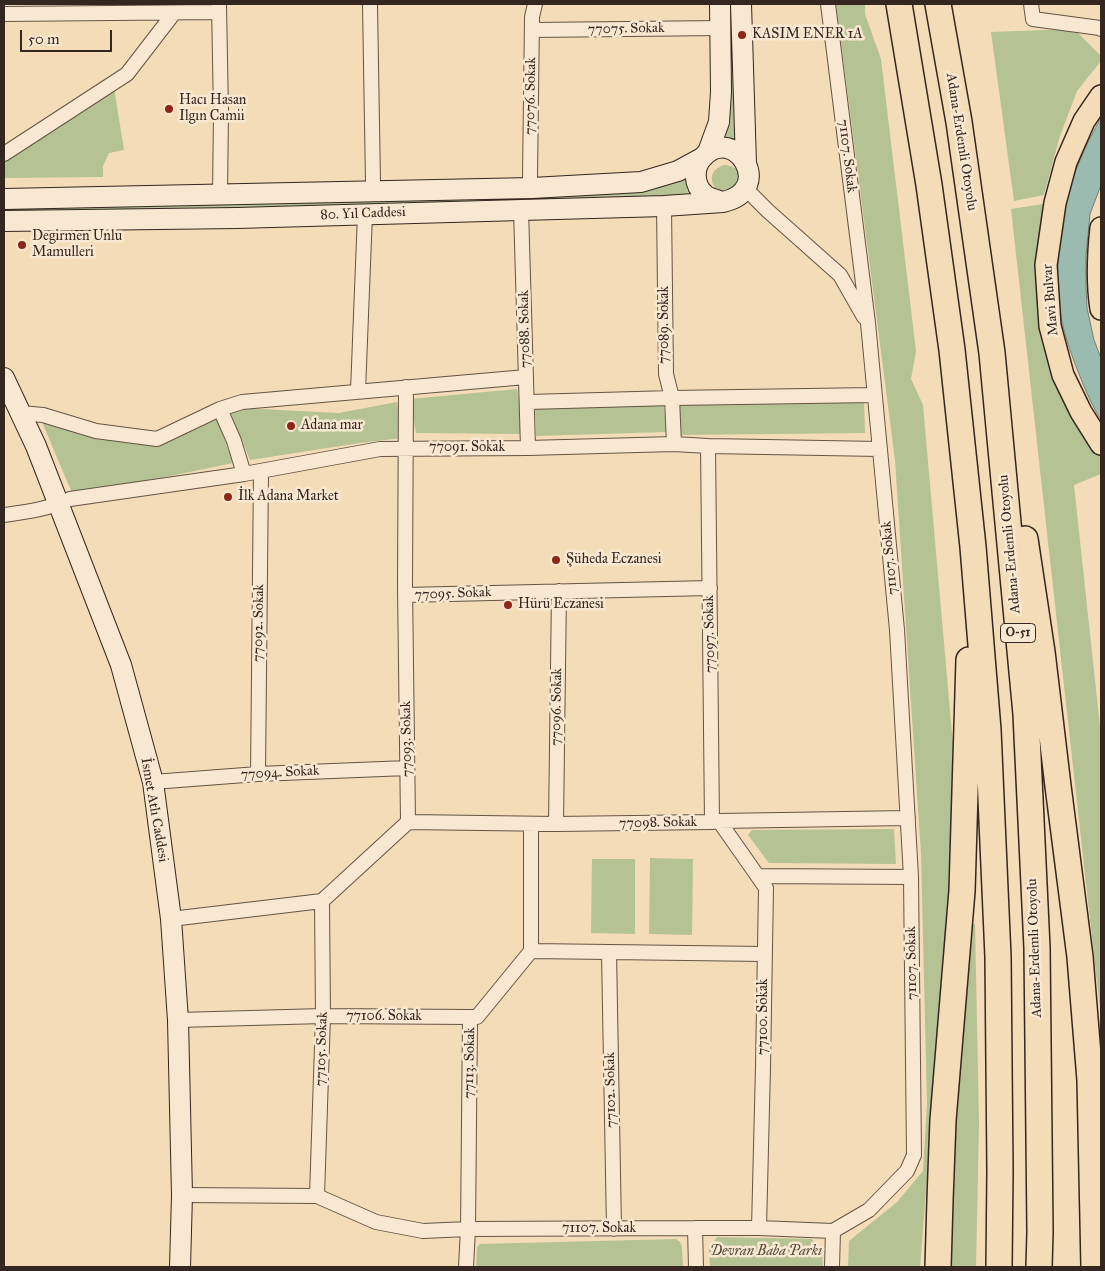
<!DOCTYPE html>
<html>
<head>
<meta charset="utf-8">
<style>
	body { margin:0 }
	#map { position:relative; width:1105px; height:1271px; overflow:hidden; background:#f4dcb8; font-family:"IM FELL Great Primer",serif }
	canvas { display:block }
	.frame { position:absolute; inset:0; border:5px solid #35261f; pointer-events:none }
	.scale { position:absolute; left:20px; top:30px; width:92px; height:22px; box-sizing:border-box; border:2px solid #35261f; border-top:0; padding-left:6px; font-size:15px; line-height:18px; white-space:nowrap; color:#35261f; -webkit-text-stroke:4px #f8e8d1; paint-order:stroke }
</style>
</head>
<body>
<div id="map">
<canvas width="1105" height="1271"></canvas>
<div class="frame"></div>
<div class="scale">50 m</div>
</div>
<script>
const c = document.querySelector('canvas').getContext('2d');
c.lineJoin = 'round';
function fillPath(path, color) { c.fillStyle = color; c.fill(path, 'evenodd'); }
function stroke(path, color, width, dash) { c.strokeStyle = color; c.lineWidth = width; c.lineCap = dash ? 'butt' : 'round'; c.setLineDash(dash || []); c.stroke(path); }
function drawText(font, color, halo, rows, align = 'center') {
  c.font = font + ' "IM FELL Great Primer",serif'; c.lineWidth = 5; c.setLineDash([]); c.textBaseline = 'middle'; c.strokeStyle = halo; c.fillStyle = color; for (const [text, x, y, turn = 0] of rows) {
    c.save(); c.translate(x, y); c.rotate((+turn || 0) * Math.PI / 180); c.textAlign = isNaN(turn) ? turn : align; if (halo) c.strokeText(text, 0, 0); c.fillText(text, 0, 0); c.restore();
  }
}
fillPath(new Path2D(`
	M727,4H734L736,56L735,148L718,144Z
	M836,4H865V14L881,59L916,351L911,379L923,405L953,745V848L920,1267H848L849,1241L897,1202L923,1171L927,1104L921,854L895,460Z
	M1074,29L1101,56V61L1077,91L1059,139L1044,195L1014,201L991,32Z
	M114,88L124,150L109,153L103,166V177L4,178V157Z
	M724,165C733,165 738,169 740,177L731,193L717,190C708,180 711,169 724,165Z
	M686,177L688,196L4,215V206Z
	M1043,204L1038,250L1068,409L1101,457V474L1074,485L1101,736V1018L1011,209Z
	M517,389L525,434L416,433L410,399Z
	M864,401L865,433L680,435L679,403Z
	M397,402L402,438L360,443L250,460L230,411L242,408L339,413Z
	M664,403L666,432L536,436L535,405Z
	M217,419L233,463L156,479L72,493L42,422L155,444L186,433Z
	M894,829L896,864L769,863L748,835L752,830Z
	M650,858L693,859L692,935L649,934Z
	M592,859H635V934L591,933Z
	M975,924L979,1123L976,1267H950L955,1121L971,925Z
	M717,1237L812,1239L822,1254L823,1267H710L709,1249Z
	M676,1239L680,1242L682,1247L683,1267H476L477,1247L480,1244Z`), '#b5c294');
const water = new Path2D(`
	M1101,118V185L1090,214L1086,255V286L1087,308L1094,340L1101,358V420C1093,407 1087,394 1081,379C1073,359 1065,338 1061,317C1055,283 1057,236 1066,203C1073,173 1086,144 1101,118Z`);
fillPath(water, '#9cbbb0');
stroke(water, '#737f76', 1);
const street = new Path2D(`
	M370,4L373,183L375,190
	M1031,4L1033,19L1100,28L1101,29
	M219,5L221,112L220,194
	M4,14L219,12
	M532,30L721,28
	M4,154L127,74L174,13
	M532,188L530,178L532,17L535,4
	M745,188L768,211L840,275L864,317
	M664,206L666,374L672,398L674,444
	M521,209L528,448
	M358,391L365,214
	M528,402L672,398L874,395
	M220,409L234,441L244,474
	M21,413L43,415L96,431L157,439L220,409L242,402L526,377
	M708,446L712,822
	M4,515C26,512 49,509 70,499L244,474L380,449L528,448L674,444L708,446L880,449
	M405,595L710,588
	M258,774L261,471
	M153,782L258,774L407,768
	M719,821L766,888L763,1067L759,1228
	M408,822L556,824L712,822L719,821L908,818
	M556,824L559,591
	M758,876L911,877
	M171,919L322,901L408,822L405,586L406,387
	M531,951L764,954
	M609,952L614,1229
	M178,1020L323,1016L470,1017
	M182,1195L317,1196L376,1222L423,1231L468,1229L695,1228H759L833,1231L869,1210L907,1171L914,1155L911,877L897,630L868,323L828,4
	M317,1196L323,1016L322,901
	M695,1228L696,1267
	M466,1267L468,1229L470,1017H477L531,951V824
	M832,1267L833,1231`);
const secondary = new Path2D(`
	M741,4L746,163
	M708,152L719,122L721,92L720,4
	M4,199L532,188L641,182L678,171L702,158
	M4,221L237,218L664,206L723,202C777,190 734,123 703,157C693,167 693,185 705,195C710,199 717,200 723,202
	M4,378L36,446L121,665L153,782L171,919L178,1020L182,1195L180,1267`);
const primary = new Path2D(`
	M1101,96L1084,121L1066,162L1055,203L1046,265L1050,326L1063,375L1081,412L1101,444
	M1101,228C1098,255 1097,283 1101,309`);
const highway = new Path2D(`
	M899,4L929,185L952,350L973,547L988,730L998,957L1000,1171L999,1267
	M938,4L959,122L992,353L1026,714L1037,948L1040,1232L1039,1267
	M1025,539L1042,652L1058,786L1080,957L1090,1080L1094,1267
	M938,1267L940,1200L943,1120L962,891L969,660`);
stroke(street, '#655445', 16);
stroke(secondary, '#35261f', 22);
stroke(primary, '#35261f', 24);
stroke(highway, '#35261f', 28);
stroke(street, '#f8e8d1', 14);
stroke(secondary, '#f8e8d1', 20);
stroke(primary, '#f4dcb8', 21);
stroke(highway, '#f4dcb8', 25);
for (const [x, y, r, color] of [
	[742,35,5,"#8f2418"],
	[169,109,5,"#8f2418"],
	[22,245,5,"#8f2418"],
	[291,426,5,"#8f2418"],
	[228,497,5,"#8f2418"],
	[556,560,5,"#8f2418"],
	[508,605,5,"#8f2418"]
]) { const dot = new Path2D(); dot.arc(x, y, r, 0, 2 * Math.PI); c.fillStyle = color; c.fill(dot); stroke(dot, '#f8e8d1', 2); }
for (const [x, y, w] of [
	[1018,633,35]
]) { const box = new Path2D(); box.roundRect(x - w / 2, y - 9.5, w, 19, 4); c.fillStyle = '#f8e8d1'; c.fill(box); stroke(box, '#35261f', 1); }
drawText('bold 12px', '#35261f', null, [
	["O-51",1018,633]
]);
drawText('14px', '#35261f', '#f8e8d1', [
	["77075. Sokak",626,29,-1],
	["77076. Sokak",531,96,-89],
	["Adana-Erdemli Otoyolu",961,142,81],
	["71107. Sokak",847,156,83],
	["80. Yıl Caddesi",363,214,-2],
	["Mavi Bulvar",1051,300,-95],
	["77089. Sokak",665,325,-90],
	["77088. Sokak",525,329,-91],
	["77091. Sokak",467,448],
	["Adana-Erdemli Otoyolu",1010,544,-95],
	["71107. Sokak",890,558,-95],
	["77095. Sokak",453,594,-2],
	["77092. Sokak",259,623,-89],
	["77097. Sokak",710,634,-91],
	["77096. Sokak",557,707,-89],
	["77093. Sokak",407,739,-91],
	["77094. Sokak",280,773,-3],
	["İsmet Atlı Caddesi",154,810,80],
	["77098. Sokak",658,823,-1],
	["Adana-Erdemli Otoyolu",1035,948,-92],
	["71107. Sokak",912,963,-91],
	["77106. Sokak",384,1017],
	["77100. Sokak",764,1017,-90],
	["77105. Sokak",322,1049,-88],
	["77113. Sokak",470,1063,-89],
	["77102. Sokak",611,1090,-91],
	["71107. Sokak",599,1229]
]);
drawText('14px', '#35261f', '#f8e8d1', [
	["KASIM ENER 1A",752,35],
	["Hacı Hasan",179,101],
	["Ilgın Camii",179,117],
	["Degirmen Unlu",32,237],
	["Mamulleri",32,253],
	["Adana mar",301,426],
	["İlk Adana Market",238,497],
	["Şüheda Eczanesi",566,560],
	["Hürü Eczanesi",518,605]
], 'left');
drawText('italic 14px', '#554d3c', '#f8e8d1', [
	["Devran Baba Parkı",766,1252]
]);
</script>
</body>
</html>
